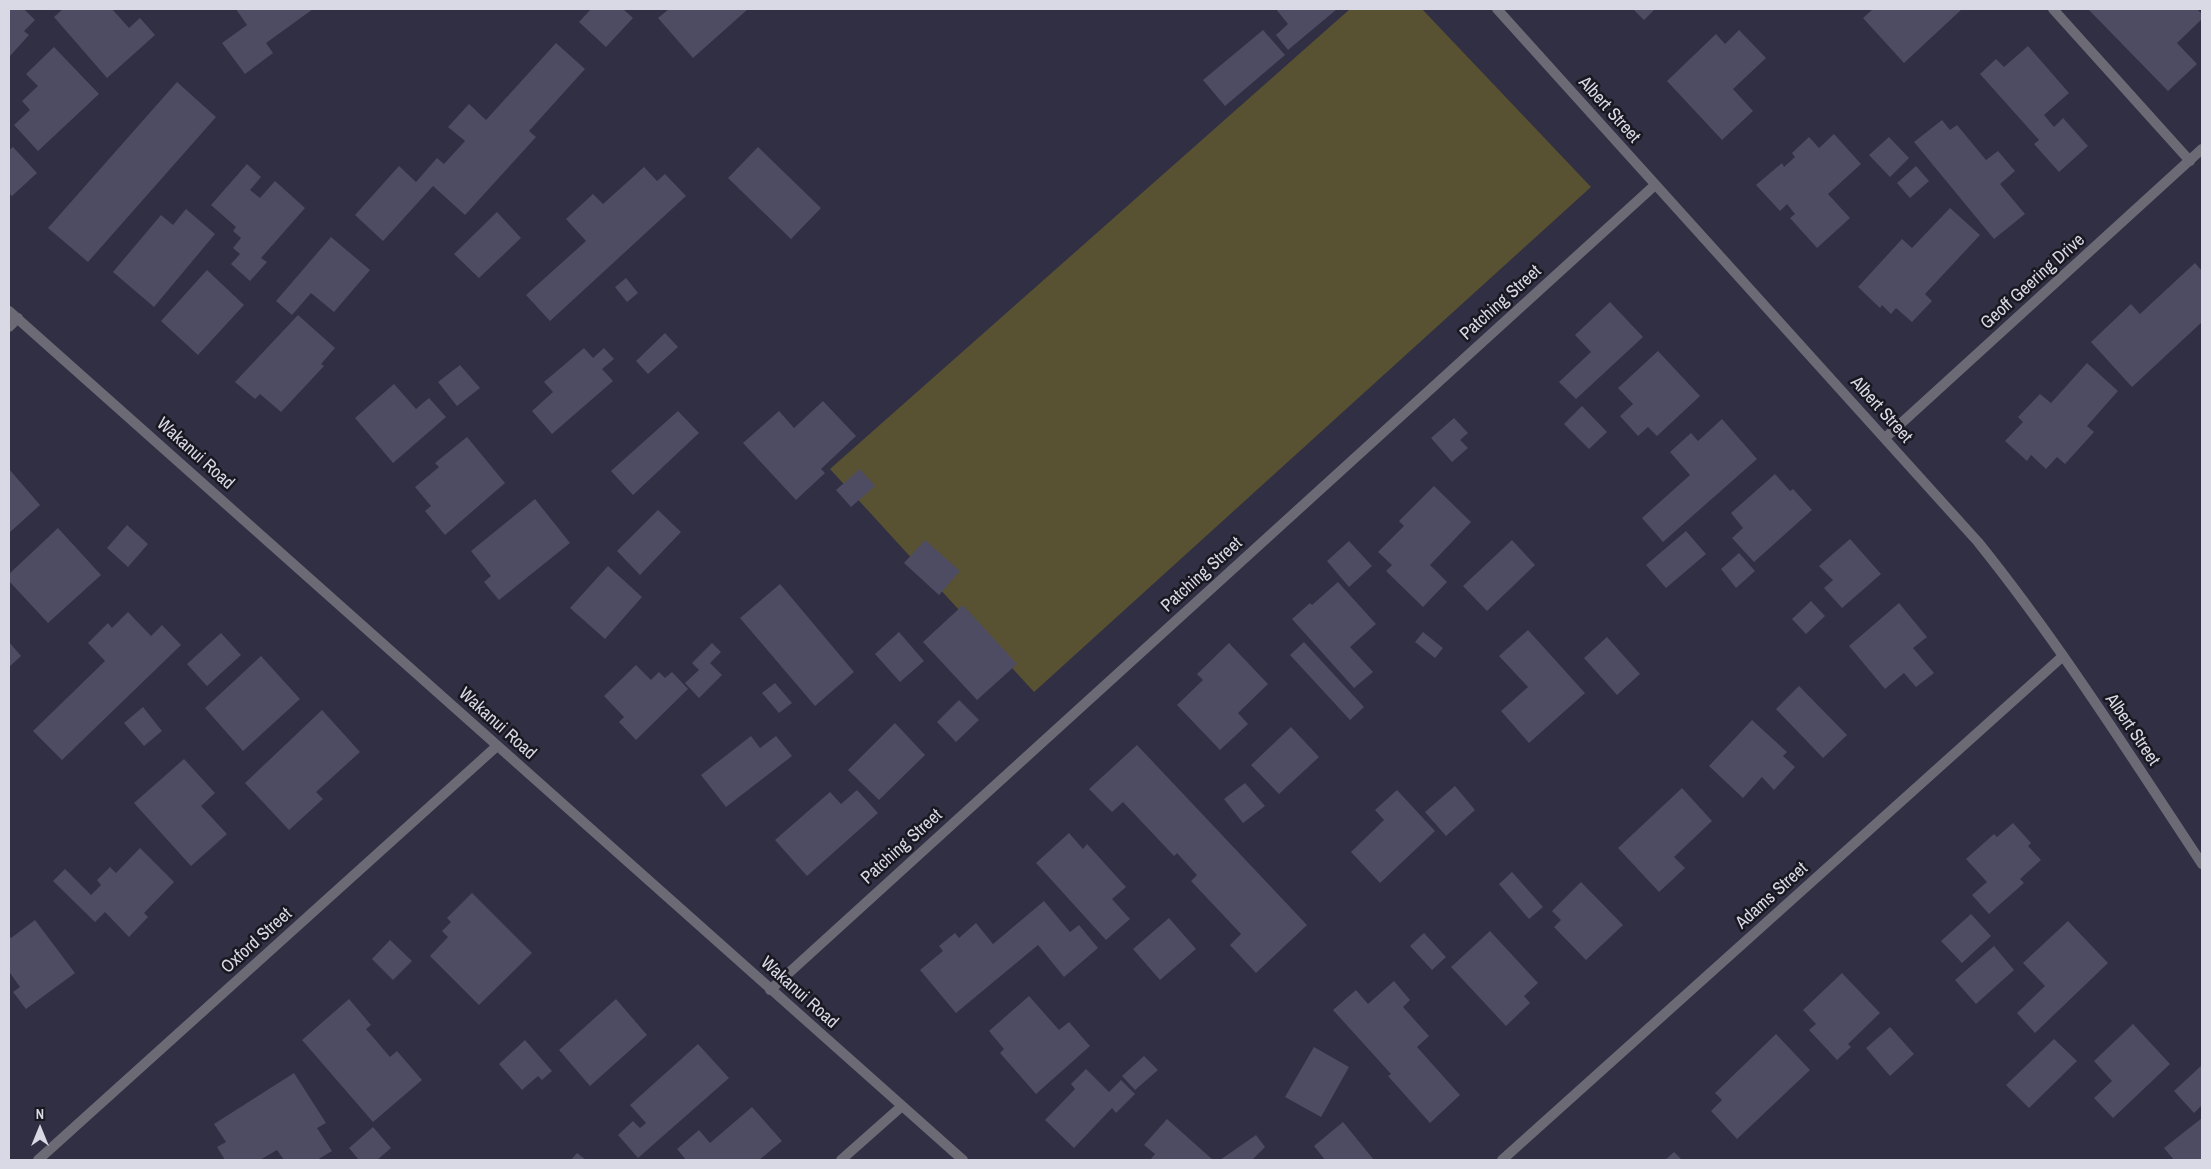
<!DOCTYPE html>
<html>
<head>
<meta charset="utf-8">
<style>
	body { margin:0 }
	#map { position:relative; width:2211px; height:1169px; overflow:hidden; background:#312f43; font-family:"Archivo Narrow",sans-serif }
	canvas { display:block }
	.frame { position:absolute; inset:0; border:10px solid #d9d8e5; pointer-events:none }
	.north { position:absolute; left:15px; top:1104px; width:50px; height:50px; -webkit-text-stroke:4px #191821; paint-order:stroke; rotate:0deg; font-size:14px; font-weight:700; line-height:20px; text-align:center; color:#d9d8e5 }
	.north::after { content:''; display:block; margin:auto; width:18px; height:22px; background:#d9d8e5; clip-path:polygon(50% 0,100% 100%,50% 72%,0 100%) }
</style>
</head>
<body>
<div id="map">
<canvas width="2211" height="1169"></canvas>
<div class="frame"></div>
<div class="north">N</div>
</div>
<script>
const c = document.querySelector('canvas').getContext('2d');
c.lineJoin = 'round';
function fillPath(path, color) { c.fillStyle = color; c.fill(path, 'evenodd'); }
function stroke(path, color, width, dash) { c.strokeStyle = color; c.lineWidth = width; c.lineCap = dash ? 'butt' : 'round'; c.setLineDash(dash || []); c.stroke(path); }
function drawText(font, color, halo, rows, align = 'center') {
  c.font = font + ' "Archivo Narrow",sans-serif'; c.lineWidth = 5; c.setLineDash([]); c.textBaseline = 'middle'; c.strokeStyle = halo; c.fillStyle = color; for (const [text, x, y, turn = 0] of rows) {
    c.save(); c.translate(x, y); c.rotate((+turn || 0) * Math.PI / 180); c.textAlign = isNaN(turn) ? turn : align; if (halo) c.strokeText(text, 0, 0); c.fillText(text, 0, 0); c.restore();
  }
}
fillPath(new Path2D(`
	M1350,9H1422L1591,187L1034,692L830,469Z`), '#585232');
fillPath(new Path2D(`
	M9,9H24L35,20L24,31L29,35L9,57Z
	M63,9H112L129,28L140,18L155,35L107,78L54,17Z
	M236,9H313L266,43L273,53L245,74L222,43L247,25Z
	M591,9H623L633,18L606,47L579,22Z
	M669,9H748L693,58L658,18Z
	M1276,9H1337L1288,50L1276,35L1288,24Z
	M1633,9H1655L1644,20Z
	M1873,9H1962L1904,63L1863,18Z
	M2088,9H2197L2202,14V19L2177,43L2197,64L2168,91Z
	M1263,30L1285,55L1225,106L1203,80Z
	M1739,30L1766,58L1733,89L1753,111L1722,140L1667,81L1716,34L1725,44Z
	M556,43L585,69L529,131L536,137L465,215L433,186L383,241L355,215L399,166L416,182L437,158L444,164L465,141L448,127L469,104L486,120Z
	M2028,46L2069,93L2044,115L2054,127L2063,118L2088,146L2059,172L2034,144L2039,140L1980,74L1996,59L2004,67Z
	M54,47L99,94L38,151L14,125L30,110L22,101L38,86L26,74Z
	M177,82L216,117L88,262L48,228Z
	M1942,120L1950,130L1957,125L1986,160L1998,151L2015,171L2000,184L2025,214L1994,239L1914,142Z
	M1834,134L1861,164L1828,194L1850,218L1817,248L1790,218L1795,214L1787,204L1780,211L1756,185L1782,163L1784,167L1795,157L1792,153L1809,137L1819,148Z
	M1889,137L1909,158L1890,177L1869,155Z
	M13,147L37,173L12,196L9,193V150Z
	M758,147L821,208L791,239L728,178Z
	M247,164L261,177L250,190L260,198L275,181L305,208L261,258L267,262L250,281L231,264L240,254L233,248L241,238L233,231L236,227L211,205Z
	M1916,166L1929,181L1910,198L1897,183Z
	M644,167L657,181L665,174L686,196L550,321L526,295L586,241L566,219L593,194L603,204Z
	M1950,208L1980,235L1925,294L1932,301L1912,322L1896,308L1891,314L1882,305L1880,308L1858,287L1902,239L1912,248Z
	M186,209L215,234L154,307L113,272L161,215L173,225Z
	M497,212L521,238L479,278L454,254Z
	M331,237L370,270L334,312L311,293L292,315L276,301Z
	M2195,263L2202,271V322L2132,387L2091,342L2131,304L2140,314Z
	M207,270L244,305L198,355L161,321Z
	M626,278L638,293L627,302L615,287Z
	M1610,302L1643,337L1576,399L1559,382L1591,352L1575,335Z
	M298,315L335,348L321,364L324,366L281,412L260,394L255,399L235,382Z
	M665,333L678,347L648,374L636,361Z
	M584,348L593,358L604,348L614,359L602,369L613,381L552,434L532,411L553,392L544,382Z
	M1658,351L1700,396L1657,436L1648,427L1638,436L1620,416L1633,404L1618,388Z
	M2087,363L2118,391L2087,426L2094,432L2065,464L2057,457L2046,469L2031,455L2027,461L2005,441L2023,422L2018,417L2040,394L2051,403Z
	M460,365L480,388L457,406L438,382Z
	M394,384L416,409L429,398L446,417L393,463L355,418Z
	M823,401L856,436L821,469L825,473L796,500L743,443L779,411L794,428Z
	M1582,406L1607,432L1589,449L1564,424Z
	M678,411L699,433L633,495L611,471Z
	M1454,418L1468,433L1460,440L1468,448L1452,462L1431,438Z
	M1722,419L1757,459L1663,542L1642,518L1690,475L1670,452L1691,433L1698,441Z
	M467,437L505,483L445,535L425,511L431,506L415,487L439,467L435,463Z
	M9,469L40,505L9,533Z
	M860,469L875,486L851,507L836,490Z
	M1775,474L1790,491L1793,489L1812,510L1754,562L1732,538L1743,528L1731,513Z
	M1434,486L1471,522L1430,565L1447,582L1423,607L1386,571L1392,565L1378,552L1404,526L1399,521Z
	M535,499L570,543L499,600L484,582L491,576L471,551Z
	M658,510L681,532L640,575L617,551Z
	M127,525L148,544L128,567L107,548Z
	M58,528L101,575L48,623L9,581V574Z
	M1686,531L1706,554L1666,588L1646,565Z
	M1850,539L1881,574L1842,608L1824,588L1833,580L1819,566Z
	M925,540L960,571L939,595L904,563Z
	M1512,540L1535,565L1487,611L1463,586Z
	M1349,541L1372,566L1349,587L1327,561Z
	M1739,553L1755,571L1736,588L1721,569Z
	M608,566L642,597L605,639L570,608Z
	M1338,582L1376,624L1350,647L1373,672L1354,688L1292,619L1310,603L1312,605Z
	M780,584L854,672L815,706L740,618Z
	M1811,601L1825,616L1806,634L1792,619Z
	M1899,603L1927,637L1913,648L1934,673L1916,687L1904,673L1885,689L1849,646Z
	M963,605L1017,664L977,700L923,642Z
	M128,612L151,636L162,625L181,645L62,760L33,731L105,661L88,643L108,623L112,628Z
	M1528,630L1585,693L1529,743L1501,711L1528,687L1499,656Z
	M899,632L924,661L900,682L875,654Z
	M1423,632L1443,648L1435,658L1415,642Z
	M221,633L241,655L207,686L187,664Z
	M1607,637L1640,674L1617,695L1584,658Z
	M9,642L21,656L9,667Z
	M1304,642L1364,707L1350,720L1290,655Z
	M712,643L721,652L710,663L722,675L699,698L685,683L699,670L692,663Z
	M1229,643L1268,684L1238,713L1248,724L1220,750L1177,705L1203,680L1197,674Z
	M261,656L300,699L243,751L205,708Z
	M636,665L651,680L659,672L665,678L672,672L688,689L636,740L619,722L624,717L604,696Z
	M775,683L792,703L779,713L762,693Z
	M1799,686L1847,735L1823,758L1776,709Z
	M959,700L979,720L956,742L937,722Z
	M143,707L162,731L144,746L124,723Z
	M322,710L360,752L316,792L323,799L289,830L245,783Z
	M1752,720L1787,752L1783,756L1795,767L1774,790L1762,777L1743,798L1709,766Z
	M895,723L925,755L879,800L848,770Z
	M1291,727L1319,757L1279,794L1251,765Z
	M751,736L760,748L776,736L792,756L726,807L701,775Z
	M1137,745L1307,925L1256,973L1230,945L1241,934L1191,881L1197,875L1177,853L1174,856L1123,802L1112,812L1089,789Z
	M184,759L215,793L201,806L227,834L191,866L134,803Z
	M1245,783L1265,806L1243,823L1224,799Z
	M1455,786L1475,810L1446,836L1425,812Z
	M1682,788L1712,821L1674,857L1685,868L1659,892L1618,848Z
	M857,790L878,813L807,876L775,840L830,792L841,804Z
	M1397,790L1435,831L1380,883L1351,852L1384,820L1375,810Z
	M2013,823L2031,843L2028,846L2041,860L2020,879L2024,883L1989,914L1972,895L1987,882L1966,859L1994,834L1997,837Z
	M1069,833L1083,849L1087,844L1126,887L1112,899L1130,919L1106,940L1036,863Z
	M140,848L174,882L144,913L148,917L129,937L105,912L95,922L53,881L65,869L91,895L101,885L97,880L110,867L116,873Z
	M1512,872L1543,907L1529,919L1499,884Z
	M1581,882L1623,925L1586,960L1554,927L1561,920L1552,911Z
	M472,893L532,953L479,1005L430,956L448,937L442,931L451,922L447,918Z
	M1044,901L1070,932L1079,925L1098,948L1064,977L1038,945L956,1013L920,970L943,951L939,946L955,933L959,938L976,923L993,944Z
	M1971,914L1991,936L1962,963L1941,941Z
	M1169,918L1196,949L1160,980L1133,949Z
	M35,920L75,973L26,1009L13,992L20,987L10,973L9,974V935L11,938Z
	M2068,921L2108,963L2035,1033L2017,1013L2045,986L2023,963Z
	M1490,931L1538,983L1524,996L1530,1003L1506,1026L1451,967Z
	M1424,933L1446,957L1432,970L1410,946Z
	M390,940L412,961L393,980L372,959Z
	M1994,946L2014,970L1976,1004L1955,980Z
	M1842,973L1880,1013L1848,1044L1851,1047L1837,1060L1809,1030L1816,1024L1803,1010Z
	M1394,981L1410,1000L1403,1007L1429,1036L1417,1047L1460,1095L1430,1123L1388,1076L1391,1074L1333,1010L1356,990L1368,1004Z
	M1029,996L1059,1030L1069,1022L1090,1046L1036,1094L1000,1053L1004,1049L989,1031Z
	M349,999L371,1025L366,1029L390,1057L397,1051L422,1080L373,1122L302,1040Z
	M616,999L647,1035L590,1086L559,1050Z
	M2133,1024L2170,1064L2113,1118L2094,1098L2112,1081L2094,1061Z
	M1890,1027L1914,1054L1890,1076L1866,1048Z
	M1776,1034L1810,1070L1737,1139L1711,1111L1722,1100L1715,1093Z
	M2054,1039L2077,1061L2029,1108L2006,1085Z
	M525,1040L552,1071L542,1080L538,1076L522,1090L499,1064Z
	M698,1044L729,1078L638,1158L618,1135L633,1121L640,1128L646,1123L630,1105Z
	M1314,1047L1349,1067L1321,1117L1285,1097Z
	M1144,1056L1158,1070L1135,1090L1122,1076Z
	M2202,1065V1105L2194,1113L2174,1091Z
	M1086,1069L1109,1092L1121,1080L1135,1094L1116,1113L1112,1108L1074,1148L1045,1120L1075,1089L1071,1084Z
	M294,1073L326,1123L317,1128L332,1151L317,1160H284L277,1150L260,1160H225L217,1147L226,1142L214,1124Z
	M752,1107L782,1141L759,1160H686L677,1149L699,1130L710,1143Z
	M2202,1118V1160H2174L2164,1148Z
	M1167,1119L1213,1160H1150L1155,1154L1144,1145Z
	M1343,1122L1374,1160H1325L1314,1146Z
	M373,1127L391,1148L377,1160H359L349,1148Z
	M1256,1135L1265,1147L1252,1160H1220Z
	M1674,1152L1682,1160H1665Z
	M577,1153L586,1160H571Z`), '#4e4c62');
stroke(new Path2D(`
	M1497,9L1978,542C2060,644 2130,755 2202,864
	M2053,9L2190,161
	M9,311L963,1160
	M9,327L18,318
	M1885,438L2202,149
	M770,990L1655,185
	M38,1160L497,746
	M841,1160L902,1106
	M1502,1160L2063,656`), '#6c6b75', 10);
drawText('18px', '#d9d8e5', '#191821', [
	["Albert Street",1609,110,48],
	["Geoff Geering Drive",2033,282,-42],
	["Patching Street",1501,303,-42],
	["Albert Street",1881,410,48],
	["Wakanui Road",195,454,42],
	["Patching Street",1202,575,-42],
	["Wakanui Road",497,724,42],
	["Albert Street",2132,730,56],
	["Patching Street",902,847,-42],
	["Adams Street",1772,896,-42],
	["Oxford Street",257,941,-42],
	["Wakanui Road",799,993,42]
]);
</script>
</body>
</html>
